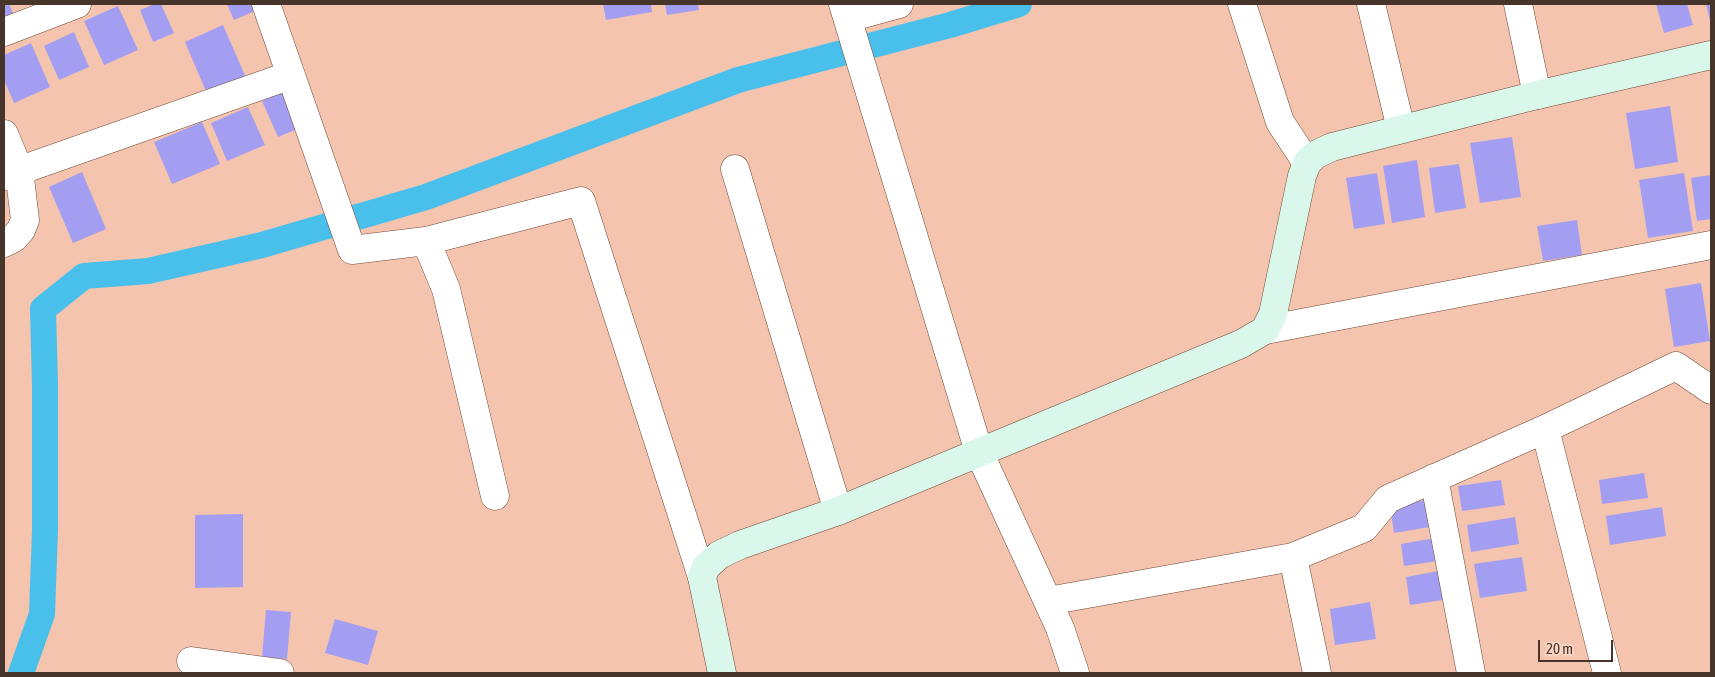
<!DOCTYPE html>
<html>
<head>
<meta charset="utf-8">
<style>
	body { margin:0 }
	#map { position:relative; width:1715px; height:677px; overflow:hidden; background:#f4c4af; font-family:"Asap Condensed",sans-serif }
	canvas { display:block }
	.frame { position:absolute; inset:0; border:5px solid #47352c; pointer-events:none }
	.scale { position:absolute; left:1538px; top:640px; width:75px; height:22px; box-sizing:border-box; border:2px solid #47352c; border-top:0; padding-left:6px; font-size:15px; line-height:18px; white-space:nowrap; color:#47352c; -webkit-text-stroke:4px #fad4c2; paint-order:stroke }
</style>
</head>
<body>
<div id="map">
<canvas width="1715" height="677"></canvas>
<div class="frame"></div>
<div class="scale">20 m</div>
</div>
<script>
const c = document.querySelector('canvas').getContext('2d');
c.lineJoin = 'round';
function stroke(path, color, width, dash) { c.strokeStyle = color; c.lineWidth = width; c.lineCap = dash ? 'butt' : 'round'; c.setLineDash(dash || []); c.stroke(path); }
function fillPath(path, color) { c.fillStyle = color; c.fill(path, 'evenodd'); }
stroke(new Path2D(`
	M21,673L42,614L45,530V385L43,309L84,276L148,271L262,245L426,197L738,80L950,25L1019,4`), '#49c0eb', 26);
fillPath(new Path2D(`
	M4,4H9L18,24L4,30Z
	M155,4H161L174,33L153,42L140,10Z
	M227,4H261L262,8L234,20Z
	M603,4H651L652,12L606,20Z
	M665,4H698L699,10L667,15Z
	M1656,4H1687L1693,25L1664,33Z
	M1706,4H1711V21H1710Z
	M118,6L138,50L104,65L84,21Z
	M223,25L247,80L208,96L185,42Z
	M74,32L89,67L59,80L44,46Z
	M31,43L50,87L14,103L4,80V55Z
	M289,89L305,126L278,137L262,101Z
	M1670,106L1678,162L1635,169L1626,113Z
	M248,107L265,145L227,161L211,123Z
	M202,122L220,164L172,184L154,142Z
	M1512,137L1521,197L1480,203L1470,143Z
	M1417,160L1425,217L1392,223L1383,166Z
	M1459,164L1466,208L1435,213L1429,168Z
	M82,172L106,229L73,243L49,187Z
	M1377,173L1385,224L1354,229L1346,178Z
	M1684,173L1693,231L1648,238L1639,180Z
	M1711,175V219L1697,221L1691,178Z
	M1577,220L1582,255L1543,261L1537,226Z
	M1701,283L1710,341L1674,347L1665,289Z
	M1644,473L1648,498L1602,504L1599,480Z
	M1501,480L1505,505L1462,511L1458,486Z
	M1432,499L1436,526L1394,533L1390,506Z
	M1662,507L1666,536L1610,545L1606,516Z
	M243,514V587L195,588V515Z
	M1515,517L1519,544L1471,552L1467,525Z
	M1435,538L1438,561L1404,566L1401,544Z
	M1522,557L1527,591L1480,598L1474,564Z
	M1444,570L1449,599L1410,605L1406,577Z
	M1370,602L1376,639L1335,645L1330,609Z
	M266,610L291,612L287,659L262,657Z
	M335,619L378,631L368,665L325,653Z`), '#a49ef3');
const minor = new Path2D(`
	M266,4L352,250L426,241L581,201L702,577
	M843,4L979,452L1060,628L1075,673
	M1242,4L1280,122L1307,163
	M1371,4L1401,129
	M1518,4L1537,95
	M848,18L899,4
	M4,32L77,4
	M4,134L19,170L25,220L21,230L14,238L4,243
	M735,169L838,511
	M4,176L291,75
	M426,241L446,289L495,496
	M1265,330L1711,245
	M1545,429L1607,673
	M1434,478L1471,673
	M1293,557L1317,673
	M1048,601L1293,557L1364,528L1388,499L1545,429L1676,366L1711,390
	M191,661L280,673`);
const secondary = new Path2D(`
	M722,673L702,577L706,567L719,555L740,545L838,511L1241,344L1265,330L1273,314L1302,176L1307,163L1315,155L1332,147L1537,95L1711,55`);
stroke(minor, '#704936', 29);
stroke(secondary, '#704936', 29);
stroke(minor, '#fff', 28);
stroke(secondary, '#daf7eb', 28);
</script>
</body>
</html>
